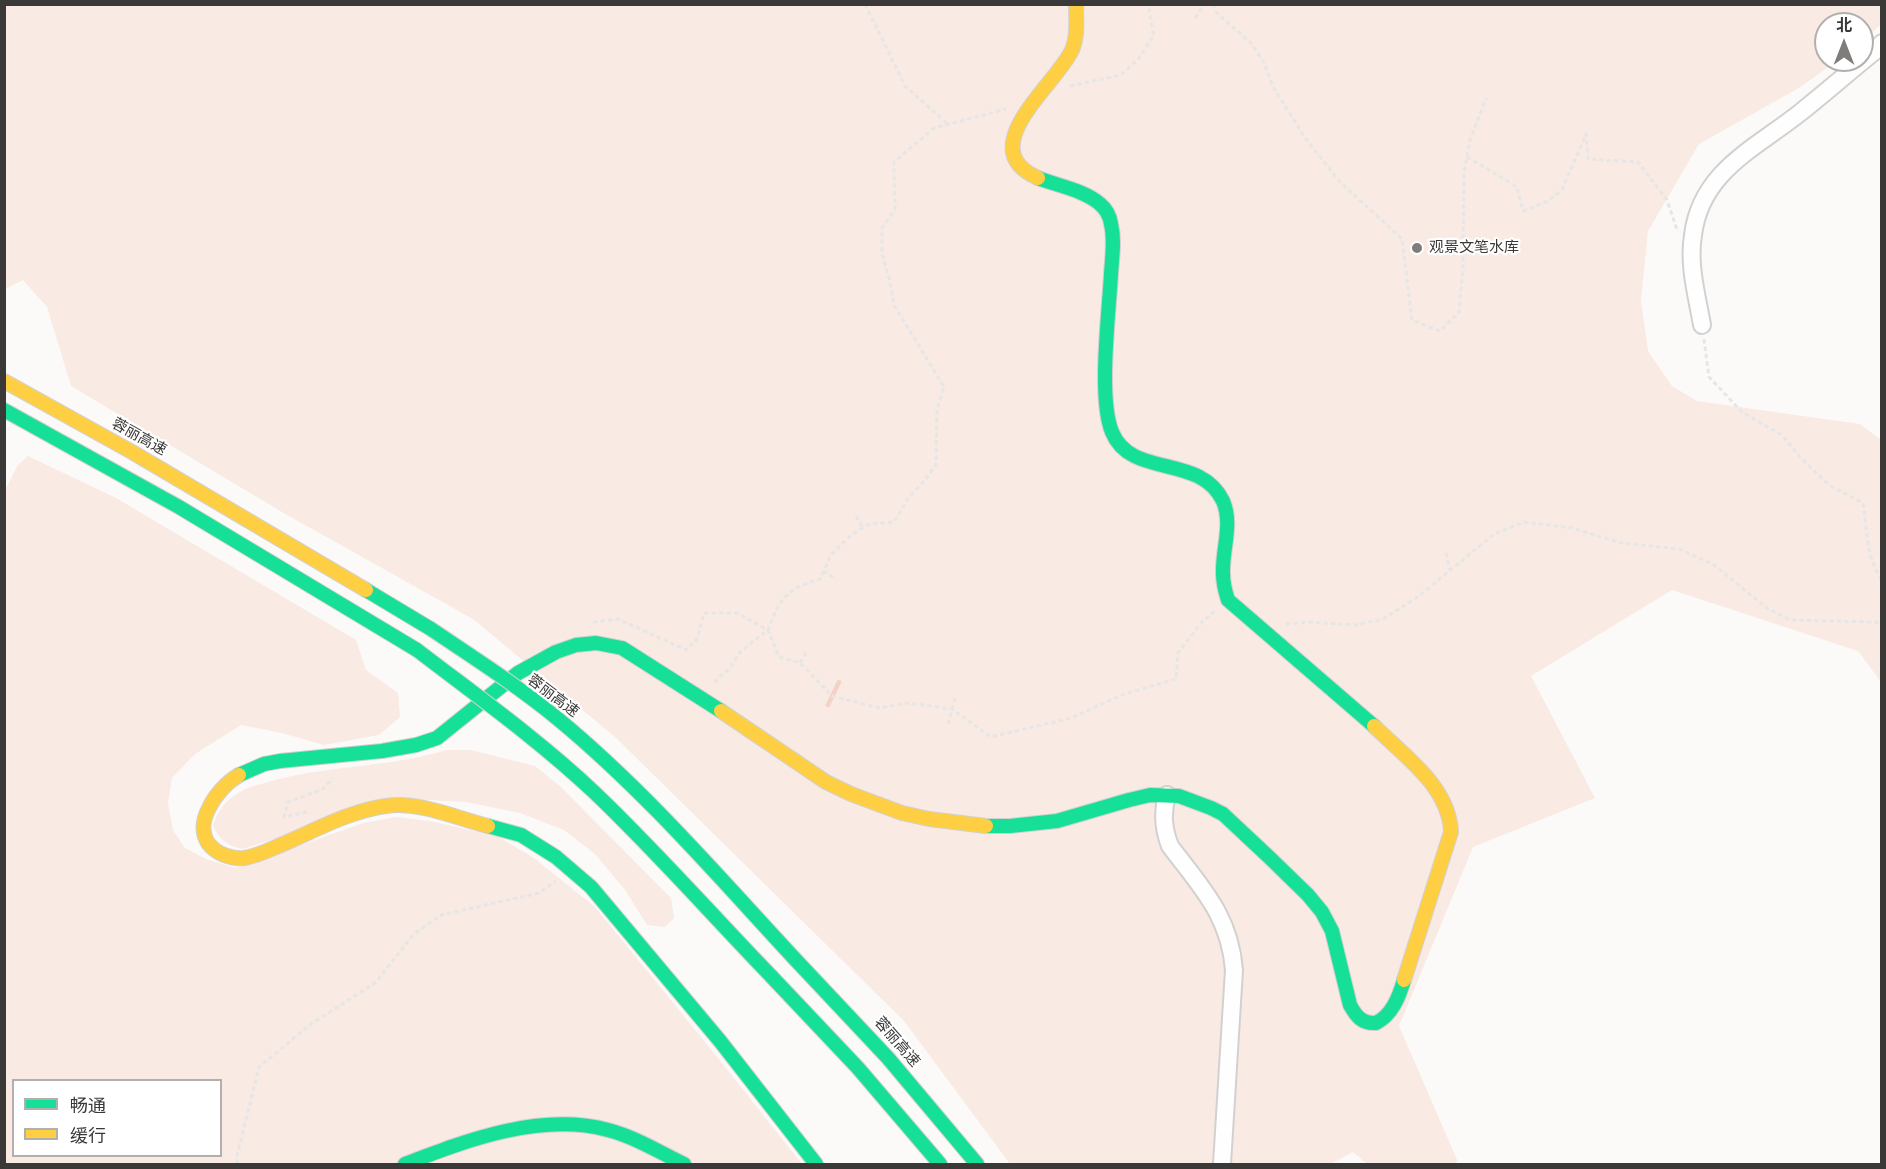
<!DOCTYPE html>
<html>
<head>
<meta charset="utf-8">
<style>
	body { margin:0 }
	#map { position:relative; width:1886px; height:1169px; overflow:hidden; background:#fcfaf8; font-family:"Work Sans","Noto Sans SC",sans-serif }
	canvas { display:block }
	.frame { position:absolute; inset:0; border:6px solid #3b3938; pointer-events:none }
	.legend { position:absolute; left:12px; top:1079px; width:210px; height:78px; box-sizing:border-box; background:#fff; border:2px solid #b1b0af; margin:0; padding:8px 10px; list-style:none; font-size:18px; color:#3b3938 }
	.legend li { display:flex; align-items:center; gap:12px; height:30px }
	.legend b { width:30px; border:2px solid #b1b0af }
	.north { position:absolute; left:1814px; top:12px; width:60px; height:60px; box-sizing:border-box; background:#fff; border:2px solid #b1b0af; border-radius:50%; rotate:0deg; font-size:16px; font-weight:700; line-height:24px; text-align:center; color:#3b3938 }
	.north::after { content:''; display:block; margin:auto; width:21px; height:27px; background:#7f7d7b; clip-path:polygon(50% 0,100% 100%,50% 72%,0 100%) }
</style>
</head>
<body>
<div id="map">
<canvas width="1886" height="1169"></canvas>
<div class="frame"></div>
<ul class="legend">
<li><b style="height:8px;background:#16e098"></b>畅通</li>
<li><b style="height:8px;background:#ffcf43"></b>缓行</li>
</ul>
<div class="north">北</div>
</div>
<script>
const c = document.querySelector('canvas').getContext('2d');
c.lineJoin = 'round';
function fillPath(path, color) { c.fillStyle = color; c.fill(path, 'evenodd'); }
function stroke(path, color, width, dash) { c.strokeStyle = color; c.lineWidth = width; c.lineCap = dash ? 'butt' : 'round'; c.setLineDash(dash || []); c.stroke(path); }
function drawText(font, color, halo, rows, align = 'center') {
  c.font = font + ' "Work Sans","Noto Sans SC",sans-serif'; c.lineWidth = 4.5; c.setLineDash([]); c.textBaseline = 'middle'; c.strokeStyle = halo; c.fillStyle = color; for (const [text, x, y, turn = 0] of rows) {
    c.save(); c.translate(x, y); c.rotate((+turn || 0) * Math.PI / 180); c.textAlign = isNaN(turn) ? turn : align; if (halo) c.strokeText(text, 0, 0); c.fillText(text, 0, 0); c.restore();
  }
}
fillPath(new Path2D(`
	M5,5H1881V24L1862,42V24H1826V60H1838L1799,88L1699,144L1648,231L1641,301L1648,351L1672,386L1697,401L1860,424L1881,440V682L1858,651L1672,590L1531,676L1595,798L1473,847L1399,1026L1458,1162L1451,1164H1367L1353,1152L1331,1164H1010L904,1021L615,737L473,619L287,515L71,386L47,307L23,280L5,289Z
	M28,456L116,498L356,640L366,670L398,693L400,717L379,735L324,745L282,733L241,725L195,754L172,778L168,803L173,830L185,848L206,859L236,868L363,823L396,817L430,821L497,836L534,858L595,907L718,1058L802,1164H5L4,492L18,465ZM14,1080H220V1156H14Z
	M446,750H471L535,766L561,787L671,898L674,918L665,927L647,925L625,890L595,854L564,830L520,813L466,802L406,799L242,849C227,845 219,840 213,825C218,810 227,798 242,791C249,786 260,785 268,782C326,765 388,768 446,750Z`), '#f9eae3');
stroke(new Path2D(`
	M828,705L839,682`), '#f2d3c6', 4.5);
const street = new Path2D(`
	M1702,325C1697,296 1688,265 1693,235C1701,171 1756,148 1801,112C1826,92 1850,71 1875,51L1882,43
	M1167,795C1162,813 1163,828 1170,846C1201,887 1230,916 1234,970L1222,1164`);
const fast = new Path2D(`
	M1038,178C1058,186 1084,190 1100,204C1106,209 1110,217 1111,224C1115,240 1112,257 1111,274C1109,313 1098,398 1112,432C1131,479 1200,453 1223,501C1233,524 1222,550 1223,573C1223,583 1225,591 1228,600L1374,726
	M4,410L179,507L417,650
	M366,590L431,629
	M239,775L264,764L280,761L382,751L416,745L437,738L518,673L556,652L576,645L596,643L622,648L721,711
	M488,826L521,835L556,857L591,887L720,1041L816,1164
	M986,826H1010L1057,821L1129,800L1150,795L1179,796L1211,808L1223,814L1270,858L1308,895L1322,912L1332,931L1350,1005C1356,1016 1362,1024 1376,1023C1392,1015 1399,997 1404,980
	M793,957L888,1058L977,1164
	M771,976L858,1068L940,1164
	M405,1164C467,1140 541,1112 608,1130C635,1137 659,1152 684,1164`);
const slow = new Path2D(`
	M1038,178C971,148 1056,85 1072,50C1078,36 1076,19 1076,4
	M4,381L132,452L366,590
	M721,711L826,782L851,794L902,813L929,819L986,826
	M1374,726C1404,756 1449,786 1451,832L1404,980
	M239,775C227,782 215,795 209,808C203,819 201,832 208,843C216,854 231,859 244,858C258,856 271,849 283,844C316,830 350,811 386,806C419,801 456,818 488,826`);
stroke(street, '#d2d1d0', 20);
stroke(fast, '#d2d1d0', 16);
stroke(slow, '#d2d1d0', 16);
stroke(new Path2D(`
	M865,4L905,86L948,124
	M1213,4L1216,12L1252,44L1264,63L1273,87L1306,139L1340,182L1402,239L1412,320L1440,331L1459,312L1463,267L1464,172L1470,140L1486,98
	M1195,18L1204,5
	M1070,86L1121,75L1139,58L1154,35L1149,12L1151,4
	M1467,157L1517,187L1523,211L1546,202L1562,190L1586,134L1588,159L1638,162L1667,200L1677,230H1679
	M1704,339L1709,377L1742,412L1782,435L1802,459L1829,485L1863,503C1867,527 1866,559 1882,580
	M856,516L863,528
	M1446,553L1450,570
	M823,571L836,579
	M593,622L618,619L686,650L697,639L704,613H737L768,630C780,598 786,589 820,579L831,555L850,536L869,524L894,522L909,497L926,479L936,464L937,409L944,387L894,305L890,281L882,254V228L895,209L894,162L934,128L1006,109
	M1286,624L1308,622L1356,625L1383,619L1419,596L1494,534L1524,522L1572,528L1622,543L1679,549L1714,565L1767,608L1790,620L1875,622L1882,624
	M800,663L807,651
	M714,682L730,668L741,651L768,630L779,657L800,663L832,696L879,708L908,703L952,709L991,737L1071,718L1124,694L1176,679L1178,653L1202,622L1215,611
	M948,724L956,695
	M307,812L284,817L288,802L323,789L333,778
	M237,1164V1156L259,1067L311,1024L375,983L414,934L441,915L539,893L556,881`), '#e7e6e6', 3, [4.5, 3]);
stroke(street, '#fffefe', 16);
stroke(fast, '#16e098', 14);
stroke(slow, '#ffcf43', 14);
const fastBridge = new Path2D(`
	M431,629C474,658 518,686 558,719C644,790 717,875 793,957
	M417,650C477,696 539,740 594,792C656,851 712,915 771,976`);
stroke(fastBridge, '#d7d6d5', 16, []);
stroke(fastBridge, '#16e098', 14);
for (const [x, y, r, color] of [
	[1417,248,6,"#7f7d7b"]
]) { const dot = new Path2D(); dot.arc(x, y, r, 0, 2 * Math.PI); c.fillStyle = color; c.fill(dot); stroke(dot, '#fff', 2); }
drawText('15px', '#3b3938', '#fff', [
	["观景文笔水库",1429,248]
], 'left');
drawText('15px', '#3b3938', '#fff', [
	["蓉丽高速",139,437,29],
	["蓉丽高速",553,696,37],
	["蓉丽高速",897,1042,49]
]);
</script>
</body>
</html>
